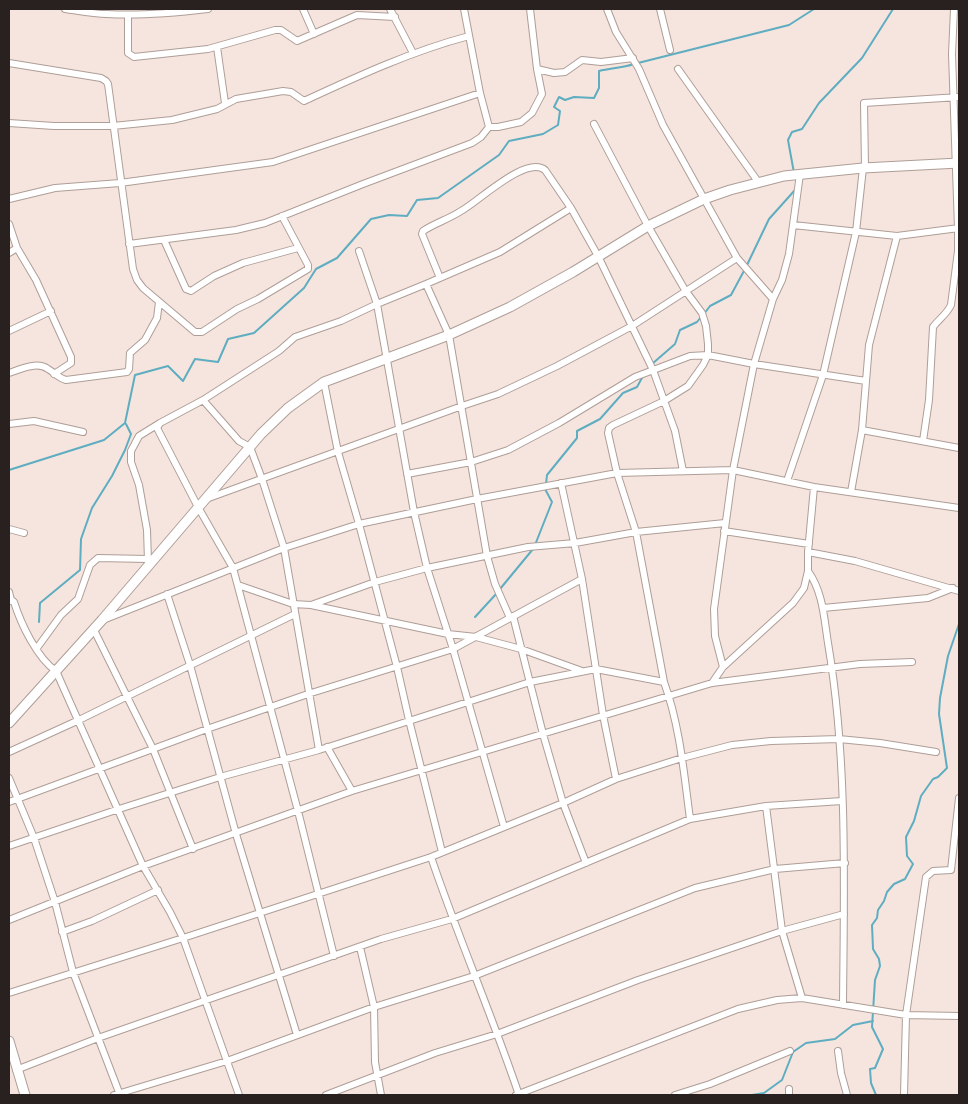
<!DOCTYPE html>
<html>
<head>
<meta charset="utf-8">
<style>
	body { margin:0 }
	#map { position:relative; width:968px; height:1104px; overflow:hidden; background:#f6e5de; font-family:"Work Sans",sans-serif }
	canvas { display:block }
	.frame { position:absolute; inset:0; border:10px solid #28211f; pointer-events:none }
</style>
</head>
<body>
<div id="map">
<canvas width="968" height="1104"></canvas>
<div class="frame"></div>
</div>
<script>
const c = document.querySelector('canvas').getContext('2d');
c.lineJoin = 'round';
function stroke(path, color, width, dash) { c.strokeStyle = color; c.lineWidth = width; c.lineCap = dash ? 'butt' : 'round'; c.setLineDash(dash || []); c.stroke(path); }
stroke(new Path2D(`
	M638,63L789,25L814,9
	M794,173L788,140L792,132L802,129L819,103L862,58L893,9
	M747,265L769,219L795,190
	M704,314L710,306L731,295L745,269
	M652,364L675,344L680,330L697,322L701,317
	M9,470L104,440L125,423L135,375L168,366L183,381L195,359L218,362L228,339L254,333L304,288L316,269L337,258L371,219L389,215L407,216L417,200L438,198L499,155L509,141L543,134L558,125L560,111L554,107L559,97L565,100L574,97L594,98L599,88V71C611,68 622,68 634,64
	M546,484L547,475L577,438V431L600,419L623,393L637,387L643,376
	M535,545L552,502L545,489
	M500,589L533,549
	M475,617L497,593
	M39,622L40,603L80,570L81,539L92,508L112,476L125,450L131,434L126,424
	M752,1095L764,1093L782,1080L793,1052L806,1043L835,1039L853,1025L873,1021
	M876,1095L871,1083L870,1069L875,1068L883,1049L872,1027L875,980L880,966L879,959L873,949L872,925L877,918L878,910L884,901L887,892L894,884L905,879L913,864L907,856L906,837L914,821L921,796L933,779L938,777L947,768L939,714L940,698L948,656L959,624`), '#5eadc1', 2);
const street = new Path2D(`
	M65,9C79,11 93,14 107,14C141,16 174,13 208,9
	M303,9L314,34
	M390,9L413,53
	M464,9L480,93L489,127
	M607,9L616,32L639,69L663,125L737,258L773,299
	M660,9L670,50
	M128,15V53L134,57L208,49L275,30H281L297,41L357,15L395,17
	M217,47L225,103
	M9,63L101,78L106,81L108,84L133,269L137,280L143,288L195,332H202L237,309L258,299L308,269V265L282,216
	M537,69L554,73L565,72L582,60L601,62L633,58
	M678,69L759,183
	M9,123L54,126H113L172,120L217,109L236,99L283,91L291,92L304,101C358,76 412,51 469,36
	M594,124L648,226L685,290L702,313L706,326L708,344V355L703,365L688,386L664,401L613,425L609,428L608,433L617,473L636,532L664,682C680,726 684,774 690,819
	M865,168L864,103L959,97
	M9,199L55,188L120,183L273,162L480,93
	M9,224L17,248L36,280L71,357V363L54,374
	M793,225L897,236L959,228
	M164,240L186,289L191,291L214,276L243,263L298,248
	M129,244L236,230L265,223L363,184L472,143L481,137L489,127H498L521,122L532,113L542,94L537,69L530,9
	M9,253L17,248
	M440,278L422,234L423,231C435,223 449,219 461,211C478,202 526,155 545,170L571,208L598,256L653,370L675,431L683,471
	M426,284L449,335L487,556L495,584L510,618
	M9,331L51,311
	M9,373C21,369 37,361 48,369C55,373 58,378 66,380L127,372L129,369L130,353L145,340L157,318L159,302
	M324,382L338,452L359,524L397,667L409,720L442,852
	M203,400L239,441L250,447L262,479L284,548L319,750
	M9,424L34,421L83,432
	M862,430L959,448
	M923,441L929,400L933,327C939,319 947,314 951,305L958,251V228L952,54L954,9
	M407,474L471,462L508,450L559,423L635,377L690,356L708,355L754,364L866,381
	M787,481L823,375L856,232L863,168
	M561,483L582,579L603,715L616,779
	M851,492L862,430L869,345L897,236
	M206,499L462,406L498,394L557,366L632,326L737,258
	M9,529L24,533
	M724,531L809,544
	M808,552L855,561L959,591
	M148,561L147,530L139,485L131,462V451L139,436L160,423
	M808,571C823,592 824,618 828,643C848,761 844,886 843,1005
	M238,585L293,604L311,605L448,634L476,637L521,649L582,671
	M9,592L11,600
	M167,594L190,665L236,834L297,1035
	M9,601H13L14,602C21,624 37,658 56,671L143,866L170,912L183,938L239,1095
	M311,605L375,582L427,568L528,547L575,543L636,532L725,523
	M823,608L928,598L953,588
	M513,616L543,734L563,803L586,863
	M103,620L284,548L359,524L477,499L617,473L733,470L814,487L959,508
	M94,630L153,749L193,849
	M37,648L61,615L78,599L90,565L98,558L148,559
	M723,667L715,636L714,609L733,470L754,364L773,299L782,280L789,254L800,174
	M712,683L723,667L793,603L804,588L808,571V552L814,487
	M327,747L352,791
	M9,752L79,720L295,614
	M9,778L34,838L55,902L73,972L120,1095
	M9,802L207,729L308,694L453,649L582,579
	M766,806L782,931L802,998
	M504,827L453,649L427,568L414,512L377,304L426,284L500,252L571,208
	M9,846L119,809L220,777L319,750L530,682L596,669L664,682
	M431,857C458,937 492,1015 519,1095
	M9,920L143,866L352,791L712,683L860,664L912,662
	M62,932L92,921L158,890
	M360,947L374,1007L375,1062L381,1095
	M334,956L298,811L233,568L198,507L157,428L160,423L203,400L279,351L295,337L341,321L377,304L359,251
	M9,993L183,938L431,857L563,803L616,779L682,758L732,745L771,741L839,739L880,743L936,752
	M838,1051L841,1073L847,1095
	M16,1070L98,1038L381,939L452,919L690,819L766,806L842,801
	M789,1089V1095
	M114,1095L227,1061L374,1007L474,976L695,888L775,869L845,863
	M326,1095L435,1053L497,1034L638,980L782,931L844,914
	M516,1095L738,1009L777,1000L802,998L906,1015L959,1016
	M675,1095L710,1084L790,1051
	M904,1095L906,1015L926,877L933,871L951,870L959,798`);
const secondary = new Path2D(`
	M9,723L102,620L261,434L288,408L324,382L449,335L510,307L573,272L648,226L704,199L730,190L784,176L863,168L959,163
	M9,1041L25,1095`);
stroke(street, '#ae9e97', 8);
stroke(secondary, '#ae9e97', 11);
stroke(street, '#fff', 6);
stroke(secondary, '#fff', 9);
</script>
</body>
</html>
